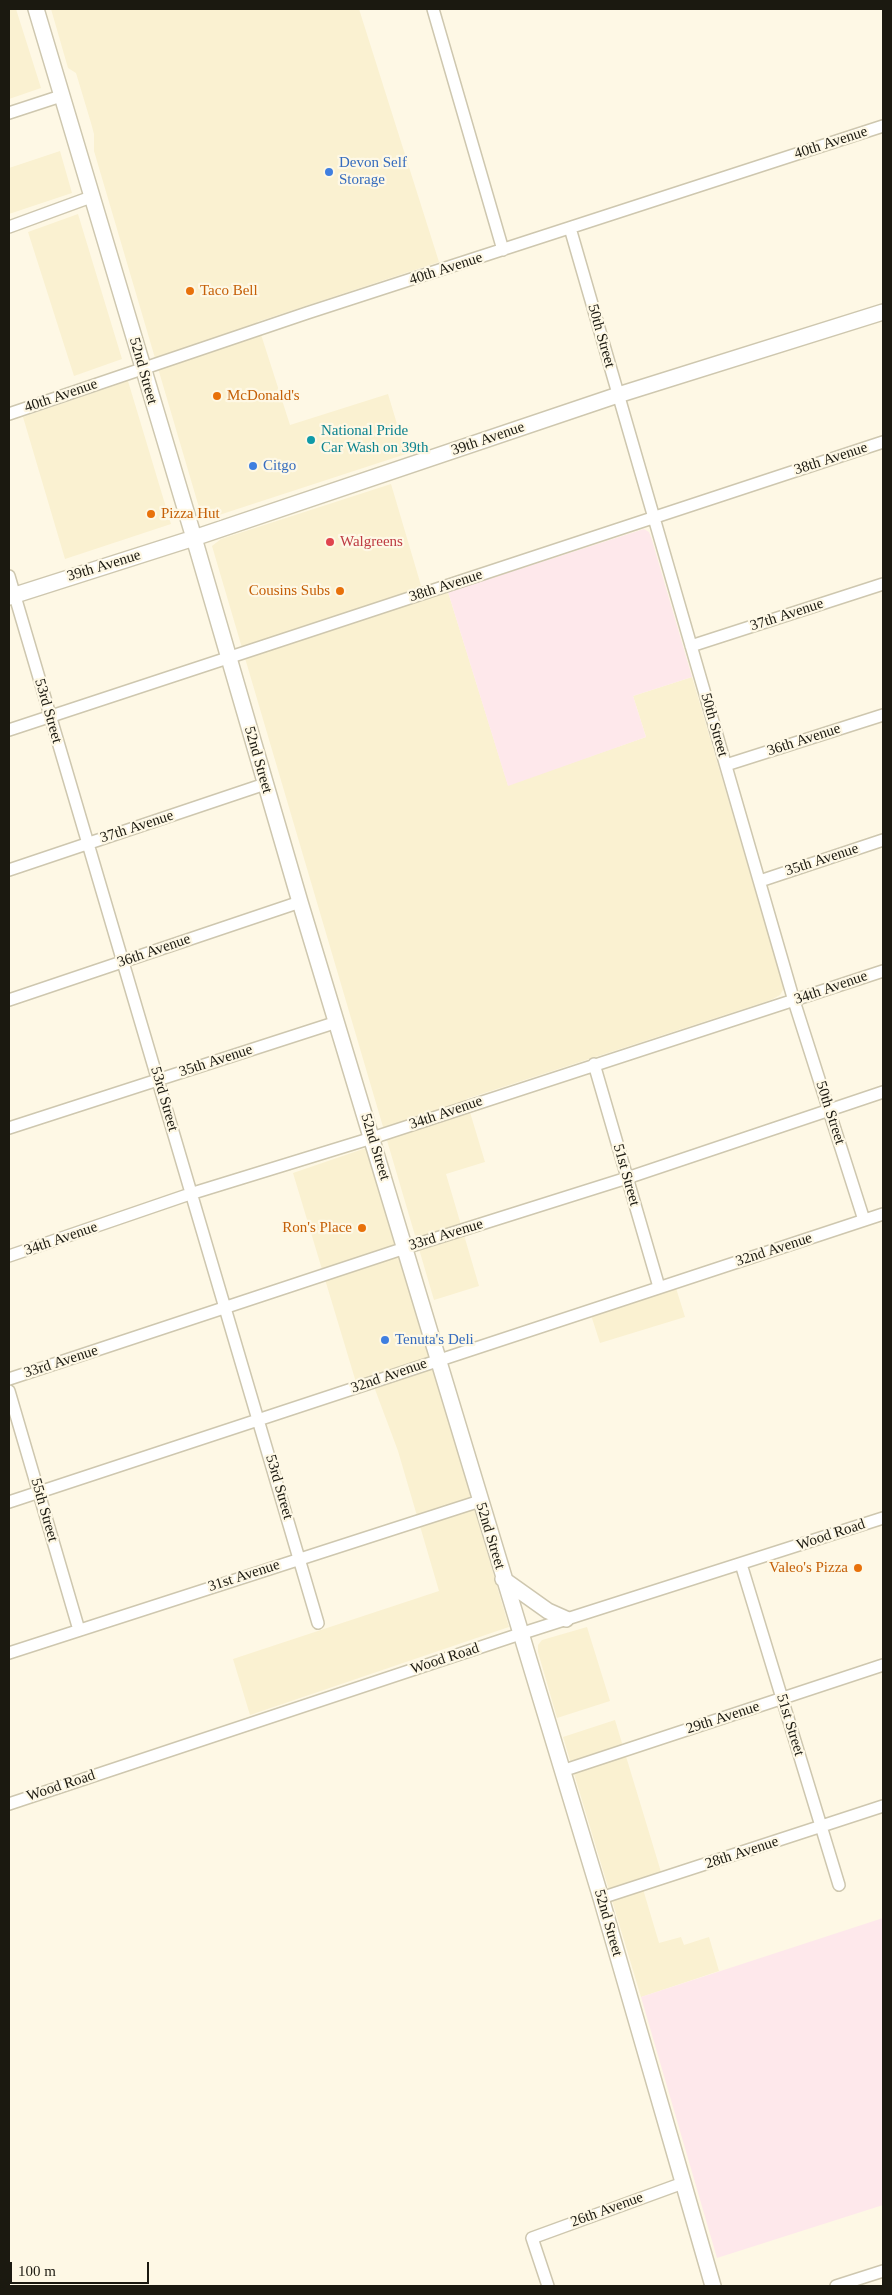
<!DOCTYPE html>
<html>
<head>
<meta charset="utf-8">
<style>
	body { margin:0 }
	#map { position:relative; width:892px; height:2295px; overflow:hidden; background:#fef8e5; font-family:"Times New Roman",serif }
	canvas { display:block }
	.frame { position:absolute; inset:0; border:10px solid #1b1910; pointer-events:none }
	.scale { position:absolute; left:10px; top:2262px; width:139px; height:22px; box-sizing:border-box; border:2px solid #1b1910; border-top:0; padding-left:6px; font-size:15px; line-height:18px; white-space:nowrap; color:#1b1910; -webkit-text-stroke:4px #fef8e5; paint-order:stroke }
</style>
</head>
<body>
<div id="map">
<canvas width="892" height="2295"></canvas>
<div class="frame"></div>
<div class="scale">100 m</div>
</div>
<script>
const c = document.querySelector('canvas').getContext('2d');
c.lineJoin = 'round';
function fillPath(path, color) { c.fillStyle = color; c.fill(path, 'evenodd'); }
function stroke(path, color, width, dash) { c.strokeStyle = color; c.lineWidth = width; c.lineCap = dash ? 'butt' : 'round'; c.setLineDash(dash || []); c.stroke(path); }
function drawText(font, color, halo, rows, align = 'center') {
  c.font = font + ' "Times New Roman",serif'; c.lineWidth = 4.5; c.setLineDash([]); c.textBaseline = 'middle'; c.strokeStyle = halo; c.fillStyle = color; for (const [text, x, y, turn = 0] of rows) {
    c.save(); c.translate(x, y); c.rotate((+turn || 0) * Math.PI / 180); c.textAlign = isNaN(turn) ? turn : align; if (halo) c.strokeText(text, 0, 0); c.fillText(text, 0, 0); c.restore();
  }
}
fillPath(new Path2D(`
	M9,9H16L41,88L9,99Z
	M51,9H359L439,262L257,322L290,425L388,394L406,454L216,516L203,517L198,504L94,151V134L91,123L76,73L68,68Z
	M60,151L72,193L9,214V168Z
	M78,214L122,359L74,376L28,232Z
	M128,381L171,524L65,559L23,417Z
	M391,484L425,599L448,592L508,785L646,737L633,696L692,677L784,988L780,995L771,1000L466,1099L485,1162L446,1174L479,1286L434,1300L212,546L221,539Z
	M366,1148L375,1170L509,1627L250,1715L233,1659L439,1591L398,1451L373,1384L358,1389L293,1173Z
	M676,1288L685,1317L600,1343L591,1315Z
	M587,1627L610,1701L557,1718L538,1652V1645L542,1640Z
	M615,1720L661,1872L640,1879L659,1943L681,1937L684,1945L709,1937L719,1971L641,1997L563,1737Z`), '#faf1d1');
fillPath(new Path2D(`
	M644,529L649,532L652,540L692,677L633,696L646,737L508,786L448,592Z
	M883,1918V2205L717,2258L641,1997Z`), '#fee8eb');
const minor = new Path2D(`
	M433,9L503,250
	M9,113L61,96
	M9,227L91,197
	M570,228L794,1001L864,1220
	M9,414L307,313L883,126
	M9,576L318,1623
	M691,646L883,584
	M9,730L883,442
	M726,765L883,715
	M9,870L265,784
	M760,881L883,840
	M9,1000L300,902
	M594,1064L659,1287
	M9,1128L337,1022
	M9,1256L190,1194L372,1138L883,971
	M9,1379L405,1248L627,1178L883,1092
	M9,1391L79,1630
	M9,1502L883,1214
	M741,1564L839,1885
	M9,1653L480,1501
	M562,1771L883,1665
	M9,1804L520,1634L883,1518
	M601,1898L883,1806
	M548,2286L532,2238L683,2183
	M836,2286L883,2271`);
const major = new Path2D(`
	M36,9L194,538L300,902L601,1898L713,2286
	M9,597L194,538L618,395L883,312
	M503,1579L548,1611L566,1619`);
stroke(minor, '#cec7af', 14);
stroke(major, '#cec7af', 18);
stroke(minor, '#fff', 11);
stroke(major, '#fff', 15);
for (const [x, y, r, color] of [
	[329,172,5,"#3f7fe0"],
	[190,291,5,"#e8710a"],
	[217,396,5,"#e8710a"],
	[311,440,5,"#0f9aa8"],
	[253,466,5,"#3f7fe0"],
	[151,514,5,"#e8710a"],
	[330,542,5,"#e0444e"],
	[340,591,5,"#e8710a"],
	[362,1228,5,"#e8710a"],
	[385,1340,5,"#3f7fe0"],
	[858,1568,5,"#e8710a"]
]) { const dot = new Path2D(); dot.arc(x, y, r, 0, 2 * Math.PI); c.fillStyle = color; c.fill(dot); stroke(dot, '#fef8e5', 2); }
drawText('15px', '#1b1910', '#fef8e5', [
	["40th Avenue",831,143,-18],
	["40th Avenue",446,269,-18],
	["50th Street",601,336,74],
	["52nd Street",143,371,74],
	["40th Avenue",61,396,-19],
	["39th Avenue",488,439,-19],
	["38th Avenue",831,459,-18],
	["39th Avenue",104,566,-17],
	["38th Avenue",446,586,-18],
	["37th Avenue",787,615,-18],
	["53rd Street",48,711,74],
	["50th Street",714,725,74],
	["36th Avenue",804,740,-18],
	["52nd Street",258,760,74],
	["37th Avenue",137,827,-18],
	["35th Avenue",822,860,-18],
	["36th Avenue",154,951,-19],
	["34th Avenue",831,988,-19],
	["35th Avenue",216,1061,-18],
	["53rd Street",164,1099,74],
	["34th Avenue",446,1113,-19],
	["50th Street",830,1113,72],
	["52nd Street",375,1147,73],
	["51st Street",626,1175,74],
	["33rd Avenue",446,1235,-17],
	["34th Avenue",61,1239,-19],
	["32nd Avenue",774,1250,-18],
	["33rd Avenue",61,1362,-18],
	["32nd Avenue",389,1376,-19],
	["53rd Street",279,1487,74],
	["55th Street",44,1510,74],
	["Wood Road",831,1535,-18],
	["52nd Street",490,1536,73],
	["31st Avenue",244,1576,-18],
	["Wood Road",445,1659,-18],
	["29th Avenue",723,1718,-18],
	["51st Street",790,1725,73],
	["Wood Road",61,1786,-18],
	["28th Avenue",742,1853,-18],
	["52nd Street",608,1923,74],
	["26th Avenue",607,2210,-20]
]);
drawText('15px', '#366cbe', '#fef8e5', [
	["Devon Self",339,163],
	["Storage",339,180],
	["Citgo",263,466],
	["Tenuta's Deli",395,1340]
], 'left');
drawText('15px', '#c56008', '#fef8e5', [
	["Taco Bell",200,291],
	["McDonald's",227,396],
	["Pizza Hut",161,514],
	["Cousins Subs",330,591,"right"],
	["Ron's Place",352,1228,"right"],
	["Valeo's Pizza",848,1568,"right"]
], 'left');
drawText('15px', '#0d838f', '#fef8e5', [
	["National Pride",321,431],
	["Car Wash on 39th",321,448]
], 'left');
drawText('15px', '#be3a42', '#fef8e5', [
	["Walgreens",340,542]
], 'left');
</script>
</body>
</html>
